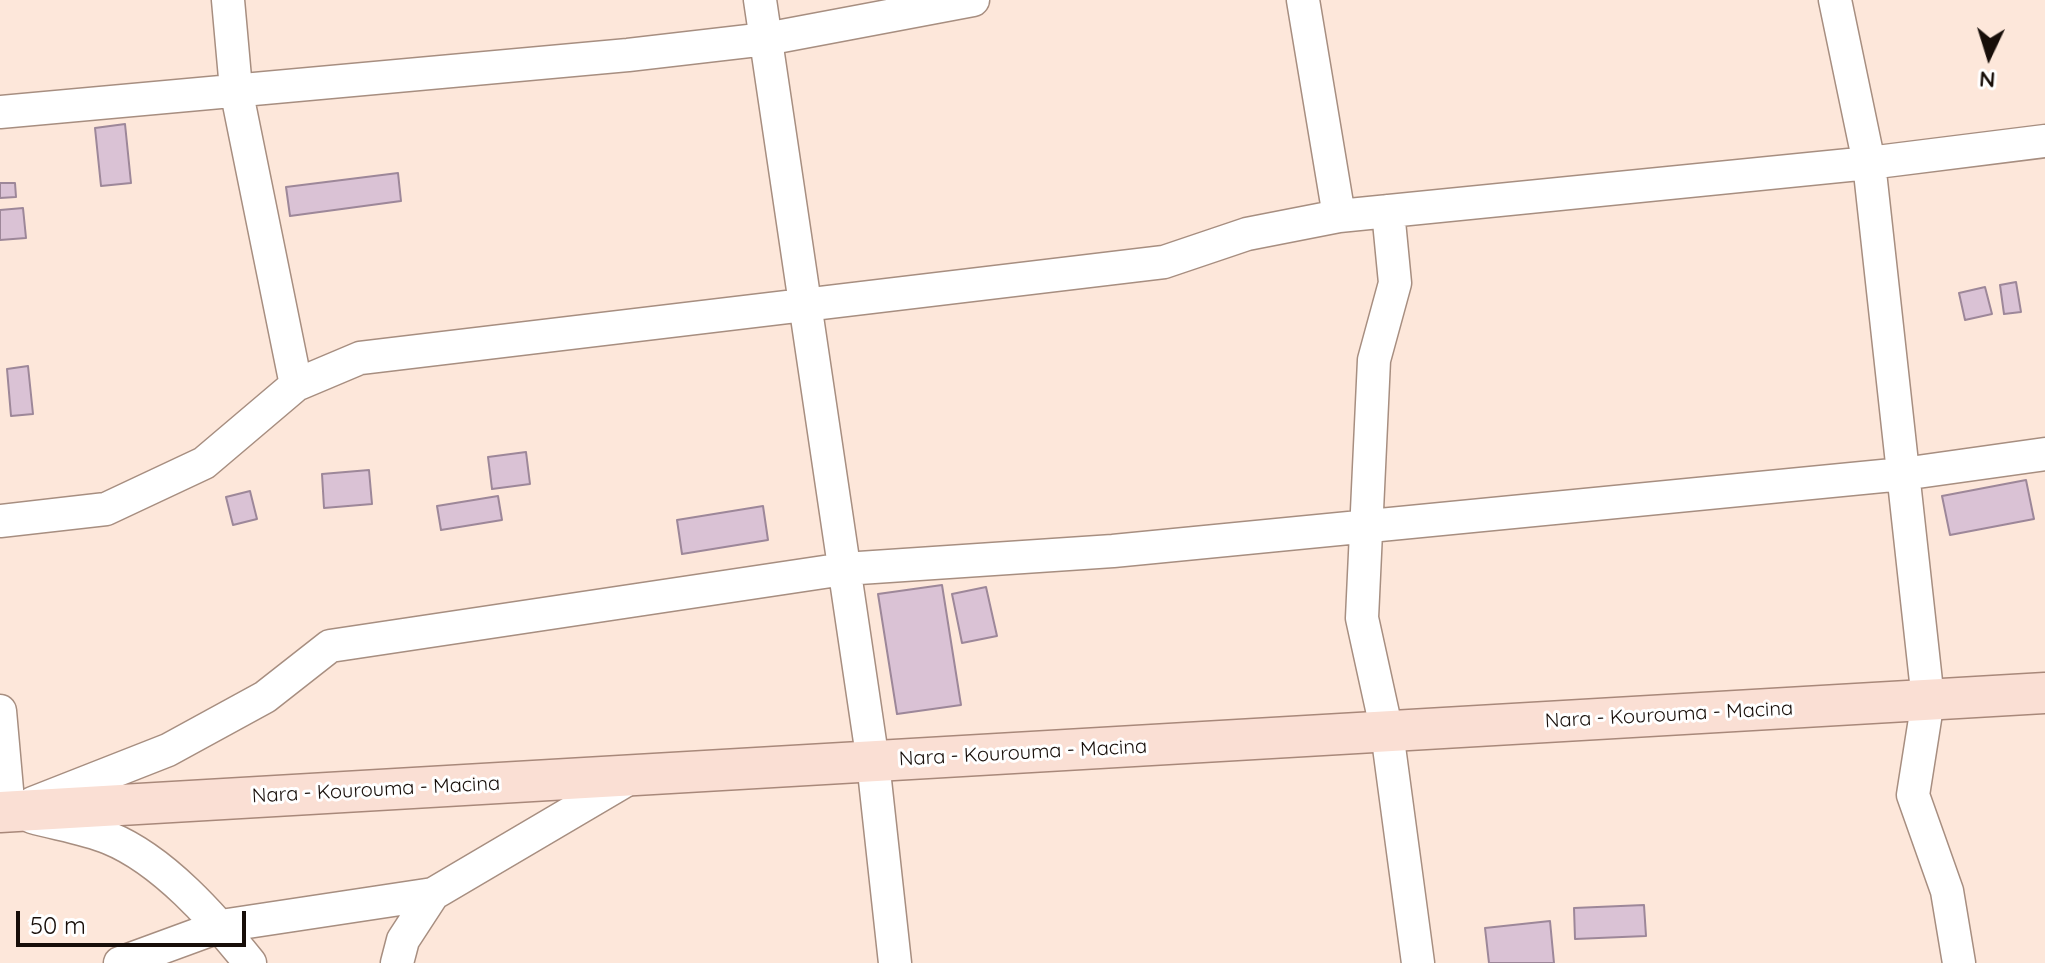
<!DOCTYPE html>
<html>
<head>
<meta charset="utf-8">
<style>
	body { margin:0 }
	#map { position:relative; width:2045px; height:963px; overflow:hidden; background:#fde7da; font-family:Quicksand,sans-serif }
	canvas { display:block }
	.north { position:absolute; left:1949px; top:16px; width:80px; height:80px; -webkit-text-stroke:6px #fff; paint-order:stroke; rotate:184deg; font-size:22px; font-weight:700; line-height:32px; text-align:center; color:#170e09 }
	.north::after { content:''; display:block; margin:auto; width:28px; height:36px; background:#170e09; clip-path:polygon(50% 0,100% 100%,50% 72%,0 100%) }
	.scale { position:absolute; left:16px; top:911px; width:230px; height:36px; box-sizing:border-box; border:4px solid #170e09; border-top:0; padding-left:10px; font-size:24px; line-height:28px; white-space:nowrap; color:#170e09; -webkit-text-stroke:6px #fff; paint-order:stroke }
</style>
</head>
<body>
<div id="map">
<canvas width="2045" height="963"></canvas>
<div class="north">N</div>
<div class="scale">50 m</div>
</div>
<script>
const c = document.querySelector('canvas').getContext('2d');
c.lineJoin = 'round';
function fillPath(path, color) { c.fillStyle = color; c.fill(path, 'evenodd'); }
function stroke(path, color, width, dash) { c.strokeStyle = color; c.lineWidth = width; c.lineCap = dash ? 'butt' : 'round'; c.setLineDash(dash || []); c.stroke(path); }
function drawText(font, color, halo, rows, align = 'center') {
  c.font = font + ' Quicksand,sans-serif'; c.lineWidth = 6; c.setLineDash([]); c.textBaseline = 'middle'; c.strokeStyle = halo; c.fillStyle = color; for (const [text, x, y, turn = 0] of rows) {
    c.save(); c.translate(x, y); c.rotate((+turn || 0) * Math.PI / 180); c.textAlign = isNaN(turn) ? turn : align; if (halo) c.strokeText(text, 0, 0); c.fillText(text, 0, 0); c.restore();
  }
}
const building = new Path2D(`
	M125,124L131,183L101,186L95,128Z
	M398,173L401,201L290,216L286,187Z
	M0,183H15L16,197L0,198Z
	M23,208L26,238L0,240V210Z
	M2016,282L2021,312L2004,314L2000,285Z
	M1985,287L1992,314L1965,320L1959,293Z
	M28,366L33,414L11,416L7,369Z
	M526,452L530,484L492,489L488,457Z
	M369,470L372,504L324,508L322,474Z
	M2026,480L2034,519L1950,535L1942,496Z
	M250,491L257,519L233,525L226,497Z
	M498,496L502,520L441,530L437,506Z
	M763,506L768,540L682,554L677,520Z
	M942,585L961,705L897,714L878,594Z
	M986,587L997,636L962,643L952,594Z
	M1644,905L1646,936L1575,939L1574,908Z
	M1550,921L1554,963H1489L1485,928Z`);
fillPath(building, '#dac2d5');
stroke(building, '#9d8799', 2);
const minor = new Path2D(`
	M228,0L236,89L296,385
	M760,0L873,762L895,963
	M1303,0L1339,216
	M1835,0L1869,163L1928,700L1913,795L1947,891L1959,963
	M0,112L628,55L766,39L973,0
	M1388,211L1395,283L1374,360L1362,618L1387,732L1418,963
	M0,521L106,509L204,463L296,385L360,358L1164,262L1247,234L1339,216L1869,163L2045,141
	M0,711L9,812
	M33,803L168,750L265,697L330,646L844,569L1113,551L1903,474L2045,454
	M32,817C57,824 85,828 109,838C163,860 214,918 250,963
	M120,963L221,926L433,894L635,775
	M397,963L403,940L433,894`);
const major = new Path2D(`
	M0,812L2045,693`);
stroke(minor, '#a78e80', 35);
stroke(major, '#a8887a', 43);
stroke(minor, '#fff', 32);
stroke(major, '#fadfd4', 40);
drawText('20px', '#170e09', '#fff', [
	["Nara - Kourouma - Macina",1669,715,-3],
	["Nara - Kourouma - Macina",1023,753,-3],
	["Nara - Kourouma - Macina",376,790,-3]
]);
</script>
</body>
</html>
